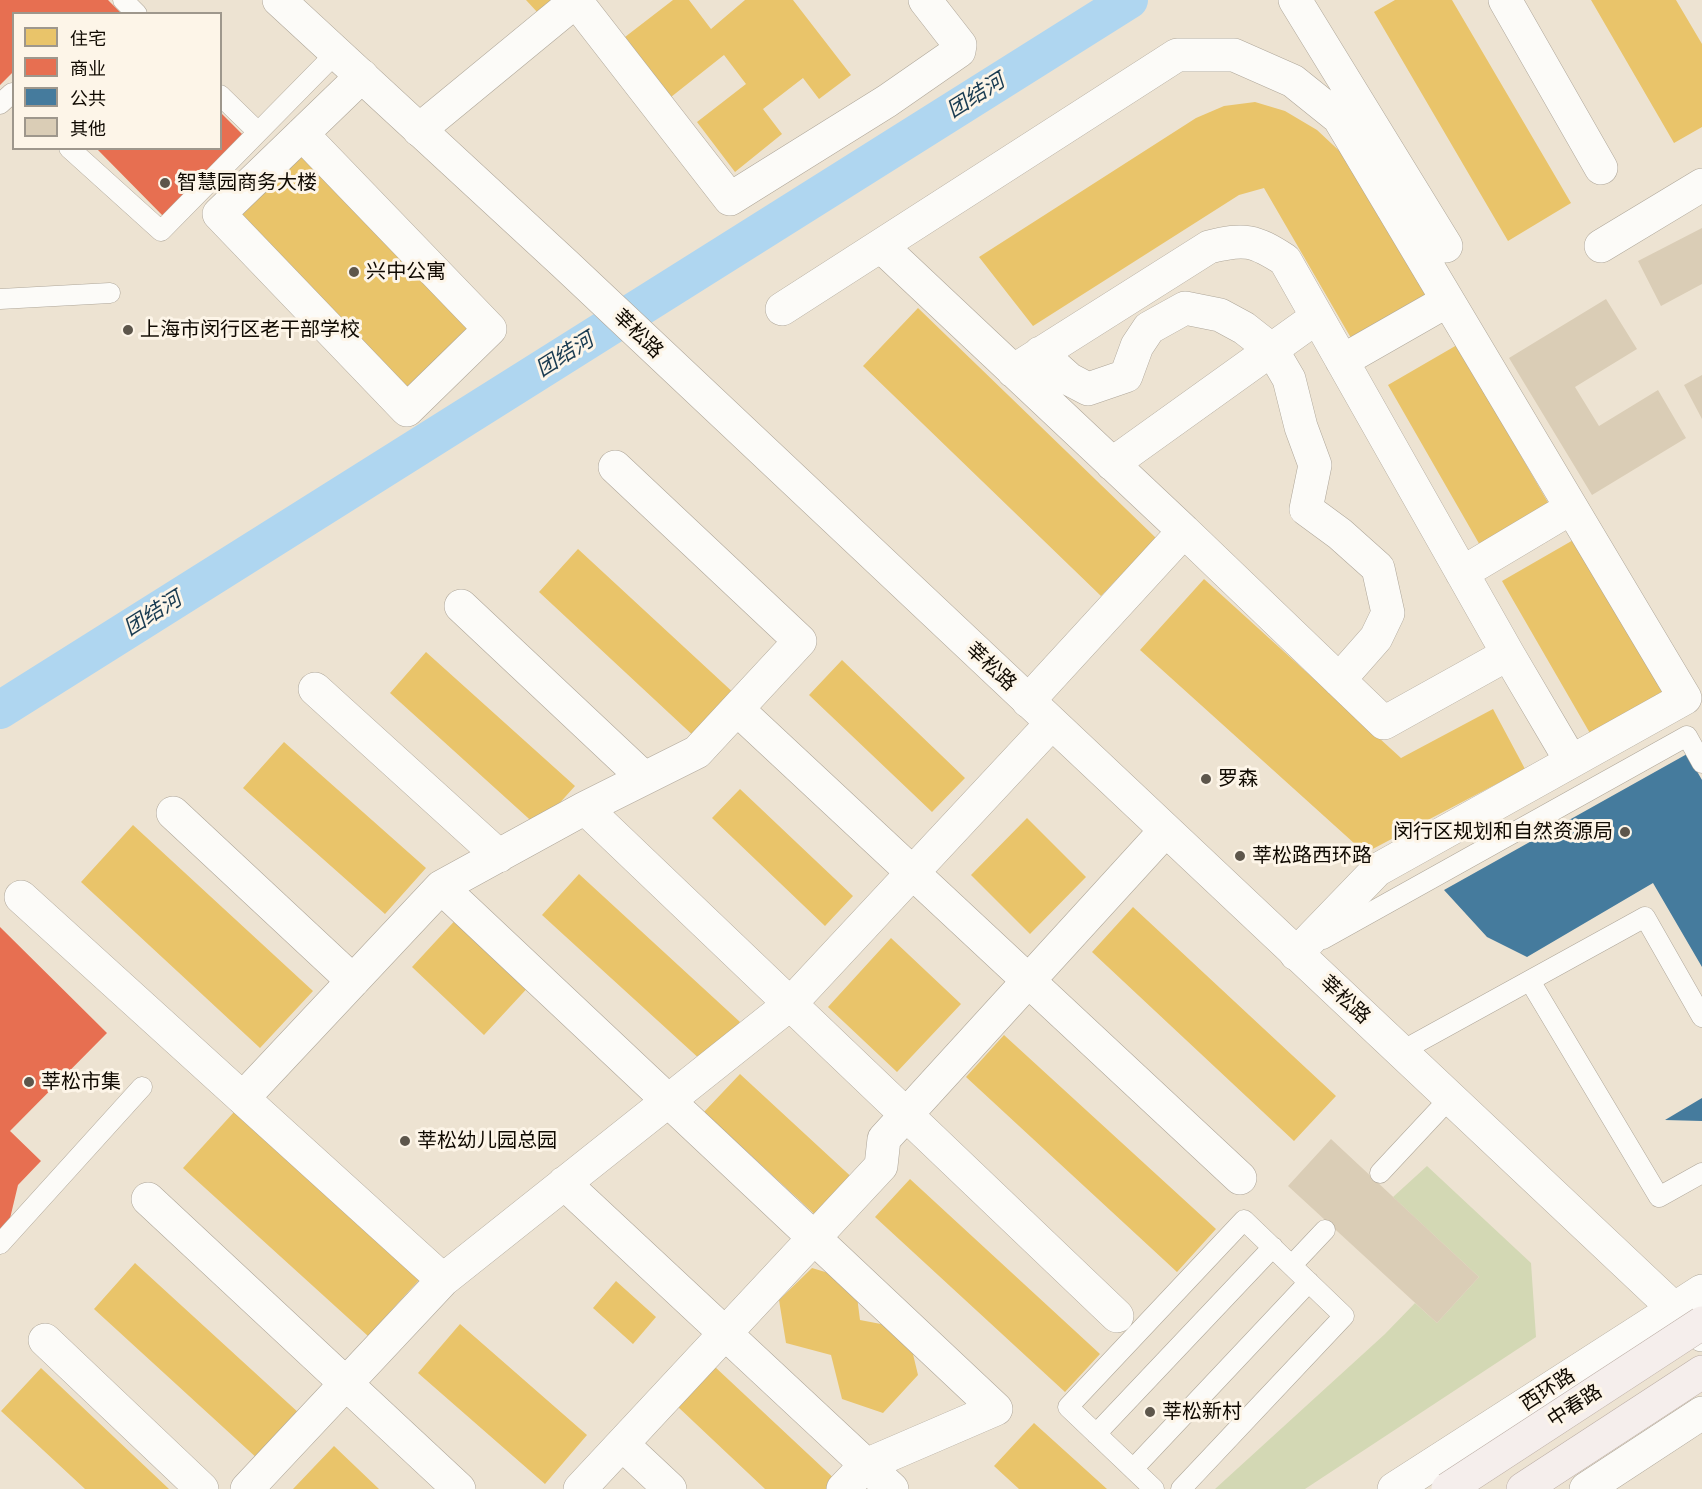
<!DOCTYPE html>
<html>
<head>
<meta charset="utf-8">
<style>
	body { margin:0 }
	#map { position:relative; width:1702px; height:1489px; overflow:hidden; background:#ede3d2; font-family:Literata,"Noto Sans SC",serif }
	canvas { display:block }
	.legend { position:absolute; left:12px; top:12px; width:210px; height:138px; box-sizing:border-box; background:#fdf5e8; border:2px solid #9e978c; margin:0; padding:8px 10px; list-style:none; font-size:18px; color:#100a02 }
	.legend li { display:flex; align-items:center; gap:12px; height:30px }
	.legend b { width:30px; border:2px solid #9e978c }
</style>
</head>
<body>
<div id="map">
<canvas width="1702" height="1489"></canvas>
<ul class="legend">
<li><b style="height:16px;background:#e9c46a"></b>住宅</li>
<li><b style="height:16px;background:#e76f51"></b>商业</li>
<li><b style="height:16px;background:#457b9d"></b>公共</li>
<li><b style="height:16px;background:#dacdb6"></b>其他</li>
</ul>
</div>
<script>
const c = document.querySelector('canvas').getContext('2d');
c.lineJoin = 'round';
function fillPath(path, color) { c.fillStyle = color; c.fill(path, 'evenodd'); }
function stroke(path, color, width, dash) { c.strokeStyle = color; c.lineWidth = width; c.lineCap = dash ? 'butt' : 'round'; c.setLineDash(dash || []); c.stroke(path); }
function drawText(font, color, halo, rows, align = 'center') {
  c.font = font + ' Literata,"Noto Sans SC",serif'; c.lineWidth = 6; c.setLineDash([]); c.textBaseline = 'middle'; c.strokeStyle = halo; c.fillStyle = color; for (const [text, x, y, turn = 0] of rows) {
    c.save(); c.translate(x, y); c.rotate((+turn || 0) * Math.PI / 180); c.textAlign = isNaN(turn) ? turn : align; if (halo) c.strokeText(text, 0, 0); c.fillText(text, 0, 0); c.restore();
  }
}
fillPath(new Path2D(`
	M1427,1166L1531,1263L1536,1337L1305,1489H1215L1385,1334L1415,1303L1437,1323L1479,1277L1393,1197Z`), '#d3d8b4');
fillPath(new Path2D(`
	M526,0H551L538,13Z
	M673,0H689L711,29L745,0H793L851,75L819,99L803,78L763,109L782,134L735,172L697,122L746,84L724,55L671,97L625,37Z
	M1395,0H1452L1571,203L1508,241L1374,12Z
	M1591,0H1676L1702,44V127L1674,143Z
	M1255,102L1285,111L1317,130L1348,159L1428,294L1351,338L1264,188L1239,195L1033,326L979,257L1196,118L1224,106Z
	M302,134L490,329L407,410L219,214Z
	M918,308L1156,538L1101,596L863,366Z
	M1457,345L1550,506L1481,547L1388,385Z
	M1575,539L1664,693L1591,735L1502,581Z
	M578,549L737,696L698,740L539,592Z
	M1204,579L1401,758L1493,709L1525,769L1365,853L1140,650Z
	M426,652L575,786L538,827L390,693Z
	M842,660L965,778L932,812L809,695Z
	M284,742L426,868L385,914L243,788Z
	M740,789L853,896L825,926L712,818Z
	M1027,818L1086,877L1030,934L971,875Z
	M133,825L313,991L260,1048L81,882Z
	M579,874L740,1022L703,1062L542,915Z
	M1133,907L1336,1096L1294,1141L1092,952Z
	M461,914L533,982L484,1035L412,967Z
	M891,938L961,1004L897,1072L828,1007Z
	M1004,1035L1216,1229L1177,1272L966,1077Z
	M740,1074L858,1183L823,1222L704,1112Z
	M234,1112L419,1280L368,1336L183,1168Z
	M910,1179L1100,1354L1065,1392L875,1217Z
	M135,1263L300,1414L259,1460L94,1309Z
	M812,1268L855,1281L860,1320L907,1329L918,1375L883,1413L842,1399L831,1355L786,1343L779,1300Z
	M616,1281L656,1317L633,1344L593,1308Z
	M460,1324L587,1435L545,1484L418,1373Z
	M714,1366L839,1483L834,1489H765L677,1406Z
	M41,1368L169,1489H85L1,1411Z
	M1034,1423L1107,1489H1019L994,1466Z
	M334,1446L379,1489H293Z`), '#e9c46a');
fillPath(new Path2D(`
	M0,0H108L122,14H14V71L0,85Z
	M220,112L245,137L165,218L96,148H220Z
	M0,927L107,1033L10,1131L41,1161L18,1185L7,1231L0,1244Z`), '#e76f51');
fillPath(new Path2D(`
	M1687,754L1702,780V967L1653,883L1527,957L1487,937L1444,890Z
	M1702,1098V1121L1665,1120Z`), '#457b9d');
stroke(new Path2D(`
	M0,710L1129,0`), '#afd6f0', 38);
fillPath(new Path2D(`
	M1702,228V284L1661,306L1638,261Z
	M1606,299L1637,349L1575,387L1599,426L1658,390L1686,438L1592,495L1509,358Z
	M1702,375V419L1684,385Z
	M1331,1139L1479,1277L1437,1323L1288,1186Z`), '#dacdb6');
const lane = new Path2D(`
	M123,0L137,14
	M220,95L258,132
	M0,104L12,93L14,95
	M69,148L161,231L336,53
	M0,299L110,293
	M1323,939L1687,736L1702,763
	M1530,981L1659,1197L1702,1173
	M1400,1052L1645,917L1702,1017
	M1380,1173L1449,1099
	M0,1244L142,1087
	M1292,1265L1325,1230
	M1096,1434L1273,1247
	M1133,1469L1309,1282
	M1154,1489L1068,1407L1244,1220L1344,1316L1181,1489`);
const street = new Path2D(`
	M1295,0L1446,246
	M1505,0L1601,168
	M576,1L730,199L887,101L959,51L960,45L925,0
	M419,130L577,0
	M302,134L490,329L407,410L219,214L362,76
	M881,246L1184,531L1028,701
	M1601,246L1702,185
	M782,309L1177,55H1234L1293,81L1339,118L1685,698L1377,870L1296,954
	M1040,353L1069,379L1088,389L1126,376L1137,346L1149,328L1185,308L1220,315L1244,328L1272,350L1289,379L1301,427L1315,465L1306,509L1340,534L1378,568L1388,613L1376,638L1339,680
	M1342,361L1447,301
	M1013,371L1209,247C1245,238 1254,240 1285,260L1508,654L1571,761
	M1112,464L1317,317
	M1184,531L1384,723L1508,654
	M1462,573L1571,508
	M461,606L644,778
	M315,689L499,856
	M737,709L1240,1178
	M585,808L1117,1316
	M173,813L353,981
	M441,887L996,1409L866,1465L843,1489
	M21,897L443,1280
	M243,1098L441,887L585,808L697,752L800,641L615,467
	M564,1183L892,1489
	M148,1199L459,1489
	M45,1340L202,1489
	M622,1444L670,1489
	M247,1489L443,1280L790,1004L1051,724
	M580,1489L881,1166L884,1139L1165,831`);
const secondary = new Path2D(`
	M279,0L566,265L1702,1335
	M1394,1489L1702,1291
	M1586,1489L1702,1413`);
const primary = new Path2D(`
	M1523,1489L1702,1372`);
stroke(lane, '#aea699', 21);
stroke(street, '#aea699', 34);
stroke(secondary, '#aea699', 34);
stroke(primary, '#bcaea6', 34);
stroke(lane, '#fcfbf8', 20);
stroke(street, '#fcfbf8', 33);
stroke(secondary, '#fcfbf8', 33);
stroke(primary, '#f5eeec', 33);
const primaryBridge = new Path2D(`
	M1448,1489L1702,1323`);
stroke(primaryBridge, '#bcaea6', 34, []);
stroke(primaryBridge, '#f5eeec', 33);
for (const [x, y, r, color] of [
	[165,183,6,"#5d564b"],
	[354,272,6,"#5d564b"],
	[128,330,6,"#5d564b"],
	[1206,779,6,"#5d564b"],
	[1625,832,6,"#5d564b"],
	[1240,856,6,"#5d564b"],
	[29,1082,6,"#5d564b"],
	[405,1141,6,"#5d564b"],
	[1150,1412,6,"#5d564b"]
]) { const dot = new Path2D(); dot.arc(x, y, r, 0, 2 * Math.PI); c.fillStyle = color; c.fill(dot); stroke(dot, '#fdf5e8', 2); }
drawText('20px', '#100a02', '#fdf5e8', [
	["智慧园商务大楼",177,183],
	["兴中公寓",366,272],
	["上海市闵行区老干部学校",140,330],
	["罗森",1218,779],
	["闵行区规划和自然资源局",1613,832,"right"],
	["莘松路西环路",1252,856],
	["莘松市集",41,1082],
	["莘松幼儿园总园",417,1141],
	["莘松新村",1162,1412]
], 'left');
drawText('20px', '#100a02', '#fdf5e8', [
	["莘松路",638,334,44],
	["莘松路",991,667,43],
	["莘松路",1345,1000,43],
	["西环路",1548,1390,-33],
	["中春路",1575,1406,-33]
]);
drawText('italic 21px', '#193b51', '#fdf5e8', [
	["团结河",976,96,-32],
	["团结河",565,355,-32],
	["团结河",153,614,-32]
]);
</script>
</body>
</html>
